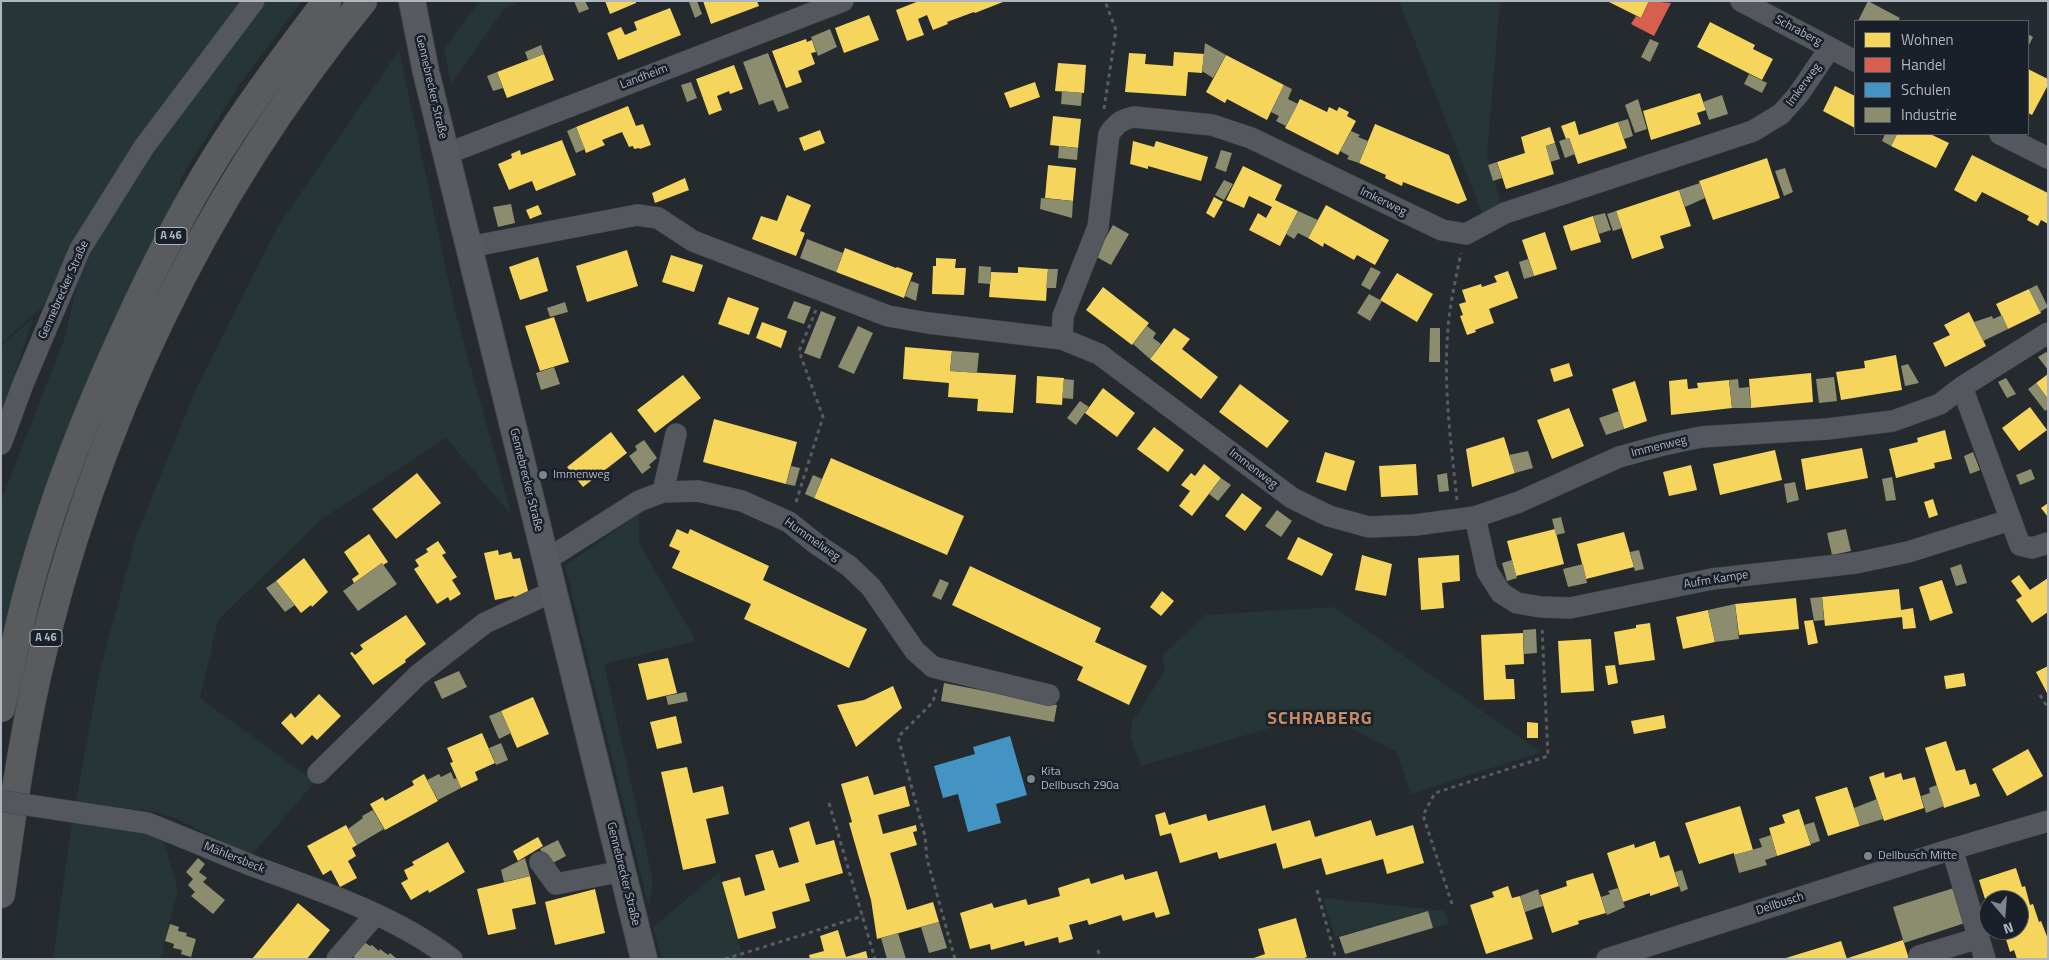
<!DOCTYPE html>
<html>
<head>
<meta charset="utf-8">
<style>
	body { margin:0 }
	#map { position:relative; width:2049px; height:960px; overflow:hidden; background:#252a2f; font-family:"Titillium Web",sans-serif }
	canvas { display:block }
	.frame { position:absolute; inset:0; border:2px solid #aeb6c1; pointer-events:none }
	.legend { position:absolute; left:1854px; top:20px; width:175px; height:115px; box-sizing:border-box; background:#1a2029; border:1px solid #555c66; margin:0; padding:6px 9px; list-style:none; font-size:15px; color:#aeb6c1 }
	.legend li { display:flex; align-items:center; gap:10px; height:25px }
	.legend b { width:25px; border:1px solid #555c66 }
	.north { position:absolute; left:1979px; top:890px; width:50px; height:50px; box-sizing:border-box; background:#1a2029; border:1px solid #555c66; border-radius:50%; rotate:162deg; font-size:14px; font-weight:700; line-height:20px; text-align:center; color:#aeb6c1 }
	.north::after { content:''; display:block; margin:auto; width:18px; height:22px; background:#7e858e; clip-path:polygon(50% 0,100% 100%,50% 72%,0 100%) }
</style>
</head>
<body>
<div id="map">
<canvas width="2049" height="960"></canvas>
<div class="frame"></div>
<ul class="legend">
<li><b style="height:14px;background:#f6d55c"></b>Wohnen</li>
<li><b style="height:14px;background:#d6604d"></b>Handel</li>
<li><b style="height:14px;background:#4393c3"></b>Schulen</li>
<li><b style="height:14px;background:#8c8c6e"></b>Industrie</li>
</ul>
<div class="north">N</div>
</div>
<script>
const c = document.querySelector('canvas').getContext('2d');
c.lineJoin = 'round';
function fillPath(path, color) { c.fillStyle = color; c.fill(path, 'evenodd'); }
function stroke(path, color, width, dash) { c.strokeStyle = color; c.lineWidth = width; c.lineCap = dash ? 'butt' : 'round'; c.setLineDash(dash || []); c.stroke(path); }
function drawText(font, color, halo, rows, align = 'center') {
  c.font = font + ' "Titillium Web",sans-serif'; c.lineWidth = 5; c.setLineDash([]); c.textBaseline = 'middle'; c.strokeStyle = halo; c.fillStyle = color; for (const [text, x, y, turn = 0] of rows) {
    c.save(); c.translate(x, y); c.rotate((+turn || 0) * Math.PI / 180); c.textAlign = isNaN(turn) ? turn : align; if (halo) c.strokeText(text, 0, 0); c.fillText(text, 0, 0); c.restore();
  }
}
fillPath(new Path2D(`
	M1,1H249L70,251L40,312L39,310L1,344Z
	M260,1H302L237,88L181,178L180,200L1,666V500L64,340L85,252L148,150Z
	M480,1H521L504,9L451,84L444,49Z
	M1399,1H1500L1487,155L1502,207L1482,213Z
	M399,50L455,311L512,516L446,438L322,519L218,620L200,698L315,782L251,856L177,819L155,812L76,802L99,674L136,536L196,389L278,226Z
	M34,317L1,414V346Z
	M639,514V543L696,641L604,664L653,880L649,908L565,566Z
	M1334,607L1541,752L1411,794L1397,752L1321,713L1141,766L1130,736L1132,722L1165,671L1162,656L1204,615Z
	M72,822L146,834L164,842L178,890L160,959H53Z
	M719,872L743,957L736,959H662L653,927Z
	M1323,898L1445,911L1449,924L1433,928L1428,911L1335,937Z`), '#263535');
fillPath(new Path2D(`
	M605,1H636V3L610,14Z
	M703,1H757L759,6L711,24Z
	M919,1H1003V2L975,13L974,12L947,22L948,24L933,30L927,15L918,19L924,35L907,41L896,10Z
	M1607,1H1649L1641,18Z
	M670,8L681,35L618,60L607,33L621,27L625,35L637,30L634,22Z
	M869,15L879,40L844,53L835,28Z
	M1710,22L1755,45L1753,49L1773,59L1762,80L1697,47Z
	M806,39L807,42L812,40L816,52L811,53L815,64L798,71L802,82L786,88L772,51Z
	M1174,52L1204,54L1202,73L1188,72L1186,96L1125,92L1129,53L1146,54L1145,64L1173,66Z
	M544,54L554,80L507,98L497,72Z
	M1226,55L1284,85L1267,120L1227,99L1225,103L1206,92Z
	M1058,63L1086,65L1084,93L1055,91Z
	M734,65L743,89L730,94L729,91L717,96L722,110L709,115L696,79Z
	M2028,69L2048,79V85L2032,115L2028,113Z
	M1035,82L1040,97L1010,108L1004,93Z
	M1835,86L1855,96V128L1823,111Z
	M1700,93L1706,110L1697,113L1701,124L1651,140L1643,111Z
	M1300,99L1327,112L1329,107L1337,111L1339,107L1349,112L1347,116L1356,121L1338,155L1285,128Z
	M628,106L636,126L643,124L651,145L640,149L639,148L634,149L633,146L629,147L622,132L602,140L605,145L586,153L576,127Z
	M1053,116L1081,119L1078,148L1050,145Z
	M1575,121L1579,135L1618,122L1627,148L1578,164L1569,138L1566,139L1561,126Z
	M1375,124L1449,155L1467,200L1458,204L1403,182L1402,186L1385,178L1386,175L1359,163Z
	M1550,127L1555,143L1546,146L1554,174L1506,189L1497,162L1525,153L1521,137Z
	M820,130L825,143L804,151L799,138Z
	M1897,134H1930L1949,143L1936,168L1891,146Z
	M562,140L576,175L536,191L532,181L509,190L498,164L512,158L511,154L520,150L521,155Z
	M1133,141L1154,147L1156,141L1208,157L1201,181L1148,166V169L1130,164Z
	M1972,155L2048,193V224L2041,220L2038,226L2027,220L2029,216L1982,192L1976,202L1954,190Z
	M1767,158L1780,198L1713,220L1699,181Z
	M1048,165L1076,168L1073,201L1045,198Z
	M1243,166L1282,185L1275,200L1298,211L1280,246L1249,230L1258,213L1266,218L1272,207L1249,196L1244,208L1226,200Z
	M685,178L689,190L655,203L652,193Z
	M1679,190L1691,226L1660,236L1664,248L1632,259L1616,211Z
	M787,195L811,205L800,231L805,233L796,256L752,239L761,216L777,221Z
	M1214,197L1223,202L1214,218L1206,213Z
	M538,205L542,214L530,219L526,210Z
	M1326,205L1389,240L1375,265L1357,255L1354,260L1324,243L1323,247L1308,238Z
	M1593,216L1601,242L1571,251L1563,226Z
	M1545,232L1557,269L1534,276L1522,240Z
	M845,248L896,268L897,267L913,273L904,298L836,272Z
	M627,250L638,286L587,302L576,266Z
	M671,255L703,265L694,292L662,282Z
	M538,257L548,291L520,300L509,267Z
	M936,258L956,259L955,268H966L964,295L932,294L933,266H936Z
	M1018,267L1048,269L1046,301L989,297L991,272L1018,273Z
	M1508,271L1518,298L1489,309L1494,323L1475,330L1476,332L1467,335L1460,316L1463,315L1459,304L1466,302L1462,290L1481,284L1482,287L1497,282L1494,276Z
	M1397,273L1433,294L1417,322L1380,300Z
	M1103,287L1149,323L1132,345L1086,310Z
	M2029,289L2041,313L2008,329L1996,304Z
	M728,297L759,308L749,335L718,324Z
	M1969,312L1986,346L1945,367L1933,343L1950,335L1944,325Z
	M554,317L569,362L540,371L525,326Z
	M762,322L787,331L781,348L756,338Z
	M1174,328L1190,339L1182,349L1218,377L1201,399L1150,359Z
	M905,347L952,351L950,371L1016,375L1013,413L977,411L978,399L948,397L949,383L903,379Z
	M1896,355L1902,390L1841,400L1836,372L1865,368L1864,361Z
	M1569,363L1573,376L1554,382L1550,369Z
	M1811,373L1813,402L1751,408L1749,379Z
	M2048,374V399L2036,383Z
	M683,375L701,398L655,433L637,410Z
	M1037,376L1064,378L1062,405L1036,403Z
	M1687,379L1688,389L1698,388L1697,383L1729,380L1732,408L1671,415L1669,381Z
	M1635,381L1647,421L1624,429L1612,389Z
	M1240,384L1289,421L1267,448L1219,412Z
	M1103,388L1135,413L1117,437L1085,413Z
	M2030,407L2047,430L2019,451L2002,428Z
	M1569,408L1584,446L1552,459L1537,420Z
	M714,419L797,442L786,484L703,462Z
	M1154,427L1184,450L1168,472L1137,449Z
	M1945,430L1952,459L1934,463L1935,468L1896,478L1889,449L1918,442L1917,438Z
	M611,432L627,453L583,487L567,467Z
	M1504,437L1515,473L1472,487L1466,449Z
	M1862,448L1868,478L1806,490L1801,459Z
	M1775,450L1782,480L1720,495L1713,464Z
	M1325,452L1355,461L1346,491L1316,482Z
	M831,458L964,516L947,555L814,498Z
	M1204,464L1221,478L1192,516L1179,506L1190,491L1181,485L1191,473L1195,476Z
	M1416,464L1418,495L1381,497L1379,466Z
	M1691,465L1697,490L1669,496L1663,472Z
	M417,473L441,503L396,539L372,509Z
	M1242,493L1262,508L1245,531L1225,516Z
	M1933,499L1938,515L1929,518L1924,502Z
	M2048,503V517L2041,508Z
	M677,529L688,534L690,529L769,566L763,580L867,629L849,668L744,619L751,604L672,568L680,551L669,546Z
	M1555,529L1564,564L1516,576L1507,541Z
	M1624,532L1634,567L1586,579L1577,544Z
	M369,534L388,562L383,565L382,563L354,583L352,579L359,574L344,552Z
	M1298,537L1333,554L1322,576L1287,559Z
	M438,541L446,553L442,555L457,577L452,580L461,594L450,601L448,597L437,604L414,569L419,566L415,560L428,552L426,549Z
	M498,550L499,555L511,552L513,559L520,558L529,595L515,598L514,596L495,600L484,553Z
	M1362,555L1392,564L1386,596L1355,590Z
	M1459,555L1460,581L1442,583L1444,608L1421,610L1418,558Z
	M304,558L328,592L312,607L311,605L301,613L276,581Z
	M970,566L1101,628L1095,642L1147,666L1129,705L1077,680L1083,667L952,605Z
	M2019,575L2030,590L2048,578V612L2032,623L2016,600L2022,596L2011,581Z
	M1942,580L1953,613L1930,621L1919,587Z
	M1899,589L1901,610L1913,608L1916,628L1903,629L1902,617L1825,626L1822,597Z
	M1162,591L1174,601L1161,616L1150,607Z
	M1796,598L1799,629L1739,635L1735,604Z
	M1708,610L1715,642L1683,649L1676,617Z
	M406,615L426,644L405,660L406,662L373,685L350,653L352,652L355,655L363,649L360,645Z
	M1813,620L1818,643L1808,645L1804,621Z
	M1650,623L1655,660L1619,665L1614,632L1636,628V625Z
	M1523,633L1524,664L1505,665L1506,679H1514L1515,699L1484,700L1481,635Z
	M1591,639L1594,691L1561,693L1558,641Z
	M668,658L677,693L647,700L638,664Z
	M1615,665L1618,683L1608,685L1605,666Z
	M2048,666V695L2036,672Z
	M1964,673L1966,686L1946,689L1944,676Z
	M893,686L902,708L856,747L837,705L864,700Z
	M319,694L341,716L317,740L312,735L302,745L281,723L291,713L295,718Z
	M533,697L549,734L517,748L501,711Z
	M1664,715L1666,728L1634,734L1631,721Z
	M676,716L682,743L657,749L650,722Z
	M1527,722L1538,723V738H1527Z
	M482,733L495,763L475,772L478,780L461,788L450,763L453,762L447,748Z
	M1946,741L1956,771L1965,769L1970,785L1976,783L1980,796L1944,808L1925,748Z
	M2028,749L2043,776L2007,796L1992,769Z
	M687,767L693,793L723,786L729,814L706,819L716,863L683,870L661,772Z
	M1884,772L1885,778L1901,773L1903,780L1915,777L1924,808L1884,821L1869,777Z
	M424,774L438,801L385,830L370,804L383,797L385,801L414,785L412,781Z
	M868,776L874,795L905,786L910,806L878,815L883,834L916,825L917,831L913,832L917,845L890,853L907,910L933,902L939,922L877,939L871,900L849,823L852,822L841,784Z
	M1847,787L1860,826L1828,836L1815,797Z
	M1265,805L1272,831L1310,820L1315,837L1371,820L1376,836L1413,825L1424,863L1387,874L1383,859L1326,875L1321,858L1283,869L1276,843L1219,859L1217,852L1180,863L1171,833L1160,836L1155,815L1165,812L1169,825L1206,814L1208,821Z
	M1740,806L1753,850L1734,855V853L1699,864L1685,823Z
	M1799,809L1811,845L1777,856L1769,828L1785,823L1782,815Z
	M809,821L816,845L834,840L843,873L805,884L810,901L772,912L776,928L738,939L722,882L740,877L745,896L765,890L755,855L773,850L779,868L799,862L789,828Z
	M346,825L357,845L352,848L356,856L348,861L357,878L340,887L331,870L323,875L307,846Z
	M538,837L543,846L518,861L513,851Z
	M1655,841L1660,858L1669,855L1679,886L1650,896V893L1623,902L1607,853L1634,844L1635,848Z
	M448,842L465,872L429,893L428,890L411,900L401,883L408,879L404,870L414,865L412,862Z
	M2016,868L2022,887L2025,886L2030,905L2033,904L2039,922L2041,921L2048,939V959H2017L2014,950L2010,952L2004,933L2001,934L2000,930H2019V900H1989V903L1987,898L1985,899L1979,880Z
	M1157,871L1170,914L1156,918L1154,912L1123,921L1121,915L1089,925L1087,920L1069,925L1073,939L1059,943L1058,937L1025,946L1024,941L991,950L990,944L970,949L960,913L992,903L994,908L1026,899L1028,905L1060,896L1058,888L1089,878L1091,884L1123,874L1125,880Z
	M1593,873L1606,913L1578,921L1579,924L1552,933L1540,895L1567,886L1566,881Z
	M530,876L536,904L512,909L516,929L488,935L477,889Z
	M1508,886L1512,898L1520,896L1533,939L1486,954L1470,905L1494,897L1492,892Z
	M595,889L605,933L555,945L545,902Z
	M298,903L330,930L307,959H252Z
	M1296,918L1307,957L1301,959H1251L1265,954L1258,929Z
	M838,930L846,957L866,951L868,959H810L809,955L824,951L820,936Z
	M1903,940L1909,959H1848V958Z
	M1841,941L1847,959H1786V958Z`), '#f6d55c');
fillPath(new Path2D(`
	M1649,1L1671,3L1654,36L1631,24L1636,16L1641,18Z`), '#d6604d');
fillPath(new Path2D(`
	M1010,736L1027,795L996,804L1001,823L968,832L958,794L943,798L934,766L975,754L973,747Z`), '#4393c3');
fillPath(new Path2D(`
	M574,1H585L589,9L579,13Z
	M691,1H697L702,14L695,18L689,2Z
	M1868,1L1900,18L1898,21H1858Z
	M830,29L837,47L818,56L811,37Z
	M2028,34L2033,37L2028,47Z
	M1650,39L1659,43L1650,62L1641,57Z
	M1205,43L1226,55L1213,78L1202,71Z
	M541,45L544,54L528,60L525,52Z
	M768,53L789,108L778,112L773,100L759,105L743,62Z
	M497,72L503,88L493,91L487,76Z
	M1749,74L1767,83L1762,93L1744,84Z
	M691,82L697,98L687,102L681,85Z
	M1284,85L1292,89L1288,99L1298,104L1286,126L1276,121L1279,116L1271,112Z
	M1062,91L1082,93L1081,106L1061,104Z
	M1722,95L1728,114L1709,120L1703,102Z
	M1638,99L1647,129L1635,133L1625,105Z
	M1628,119L1633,136L1624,139L1618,122Z
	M576,127L585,149L576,153L567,131Z
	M1351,131L1360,135L1358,137L1368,141L1359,163L1347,159L1349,156L1340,151Z
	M1885,134H1897L1891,146L1882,141Z
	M1569,138L1575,154L1565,158L1559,141Z
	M1555,143L1560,159L1550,162L1546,146Z
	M1059,146L1078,148L1077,160L1058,158Z
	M1221,150L1232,153L1226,172L1215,168Z
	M1497,162L1502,178L1493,181L1488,165Z
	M1785,168L1793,192L1784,196L1775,171Z
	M1224,180L1233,184L1224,200L1215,195Z
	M1700,183L1705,198L1685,207L1679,190Z
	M1041,198L1073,201L1072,218L1040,209Z
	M511,204L515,223L498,227L493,207Z
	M1298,211L1318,220L1308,238L1298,233L1294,239L1286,234Z
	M1616,211L1622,228L1613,231L1607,214Z
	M1605,213L1611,230L1599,234L1593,216Z
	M1113,225L1129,234L1111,265L1095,256Z
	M807,239L843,253L836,272L800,258Z
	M1528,259L1534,276L1524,279L1519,262Z
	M979,266L991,267L990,284L978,283Z
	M1371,267L1381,272L1370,290L1361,285Z
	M1048,269H1058L1056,288H1046Z
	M911,281L919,284L916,301L905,296Z
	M2037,285L2048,307L2040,312L2029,289Z
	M1369,294L1382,301L1370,321L1357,313Z
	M794,301L811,307L804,324L787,318Z
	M565,302L568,312L550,317L547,308Z
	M821,311L836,317L820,359L804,353Z
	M2002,315L2008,329L1983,341L1974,322L1992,316L1993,319Z
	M858,326L873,333L854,374L838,367Z
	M1147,326L1156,333L1153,338L1161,344L1150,359L1133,344Z
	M1430,328H1440V362H1429Z
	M952,351L979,353L977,373L950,371Z
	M2046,352L2048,354V370L2038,357Z
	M1908,364L1919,383L1905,386L1901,366Z
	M554,367L560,384L541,390L536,373Z
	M1834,377L1837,401L1819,403L1816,379Z
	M2006,378L2016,394L2007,398L1998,382Z
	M1064,379L1074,380L1073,399L1062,398Z
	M1738,379L1739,388L1749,387L1751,408H1732L1729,380Z
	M2036,383L2048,399V409L2045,411L2028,389Z
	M1080,401L1089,407L1076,425L1067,418Z
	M1619,411L1624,429L1606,435L1599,418Z
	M644,440L657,458L649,465L651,467L642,474L629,456L637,450L635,446Z
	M1528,451L1533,468L1515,473L1509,455Z
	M1973,452L1980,470L1970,474L1964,456Z
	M791,466L800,468L795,486L786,484Z
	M2031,469L2035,479L2020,485L2016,475Z
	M1447,473L1449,491L1439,492L1437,475Z
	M813,475L822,479L814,498L805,494Z
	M1892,477L1896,500L1886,501L1882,479Z
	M1221,478L1231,485L1218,501L1209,494Z
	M1795,482L1799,500L1787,503L1784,484Z
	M1277,510L1292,521L1281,537L1265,526Z
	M1561,517L1565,533L1556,535L1552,519Z
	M1846,529L1851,551L1832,555L1827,533Z
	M1639,550L1644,569L1635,571L1630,552Z
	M1512,560L1517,578L1507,581L1502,563Z
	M382,563L397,584L358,611L343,591Z
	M1583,564L1587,583L1568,587L1563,569Z
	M1961,564L1967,583L1956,586L1950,568Z
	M940,579L949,583L941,600L932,596Z
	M276,581L295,605L285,612L266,588Z
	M1822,597L1824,620L1814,621L1810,598Z
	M1735,604L1739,639L1715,642L1708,610Z
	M1536,629L1537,653L1524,654L1523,630Z
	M459,671L467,687L442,699L434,682Z
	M944,683L1057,705L1054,722L941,701Z
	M686,692L688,701L668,705L666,696Z
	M501,711L511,733L499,739L489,716Z
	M501,743L508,760L496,765L489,748Z
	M451,772L454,779L457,778L461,788L438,800L427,780L439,774L441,777Z
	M1937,785L1944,806L1926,813L1921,796L1930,793L1929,788Z
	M1877,799L1883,819L1860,826L1854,808Z
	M373,810L384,829L357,845L348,829L363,818L362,816Z
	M1814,822L1820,841L1811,844L1804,825Z
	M1771,835L1777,856L1765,860L1767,865L1739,873L1734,855L1762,847L1759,839Z
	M558,840L566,856L549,865L540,849Z
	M198,858L205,864L199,872L207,878L203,882L225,900L213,914L191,896L195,892L188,885L193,879L186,872Z
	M525,858L530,876L504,882L501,870Z
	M1682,870L1688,889L1681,892L1675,872Z
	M1618,888L1625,907L1607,915L1601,897L1610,894L1608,891Z
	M1954,888L1965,923L1904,943L1893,907Z
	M1538,889L1543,906L1525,912L1520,896Z
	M1428,911L1433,928L1345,954L1339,937Z
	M939,922L947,948L929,953L921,927Z
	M170,924L179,927L178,931L187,933L186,936L196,939L191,957L181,954L182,950L173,948L174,944L165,941Z
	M898,933L906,959H887L881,938Z
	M363,941L370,946L372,945L379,951L380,949L388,955L390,953L397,959H356L351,954Z`), '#8c8c6e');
const minor = new Path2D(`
	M1741,1L1855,61
	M2000,134L2048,158
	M446,154L843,1
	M469,247L637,215L658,218L693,241L888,316L928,323L1062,339L1099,354L1292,498L1329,516L1369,527L1415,525L1475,517L1519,502L1619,457L1663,445L1701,437L1827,429L1893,421L1940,404L1962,387L2048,333
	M1062,339L1063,316L1098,227L1109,134C1116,124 1122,119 1134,117L1212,125L1251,138L1442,230L1466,234L1505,213L1753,131L1781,114L1798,95L1830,48
	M1962,387L2020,545L2032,548L2048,543
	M1,444L23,384L80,249L144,147L254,1
	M663,492L676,434
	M1475,517L1487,571L1501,593L1517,603L1541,607L1570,608L1712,579L1856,563L1908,552L2010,520
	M546,560L639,501L663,492L698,491L742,501L789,522L815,543L849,566L871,587L915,651L933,667L1049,695
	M318,773L418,675L485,623L554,591
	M147,823C183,837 218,852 253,866C321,891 394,915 452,959
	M1952,849L1985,959
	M540,862L556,884L623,871
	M1919,956L1979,938
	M337,959L375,915
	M1607,959L1952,849L2048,821`);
const major = new Path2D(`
	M412,1L426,72L644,959`);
const highway = new Path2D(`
	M1,708C12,661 21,612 35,566C58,485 90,406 125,330C156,262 190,195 232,132C262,87 294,44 327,1
	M1,894C11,821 21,748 37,676C92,429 203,197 363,1`);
stroke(minor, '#42464a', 22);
stroke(major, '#42464c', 28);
stroke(highway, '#42464b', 29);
stroke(new Path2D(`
	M1104,109L1116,30L1105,1
	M1457,500C1451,443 1443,386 1448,328C1450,303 1456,278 1461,253
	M796,502L823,417L799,351L816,310
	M936,689L933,702L898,737L925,836L927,859L955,959
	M2040,695L2048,708
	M829,803L875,959
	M1317,890L1336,959
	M1452,904L1423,815L1435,793L1548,756L1542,627
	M1098,950L1100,959
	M725,959L863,916`), '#585d62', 3, [4, 4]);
stroke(minor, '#54585e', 21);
stroke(major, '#575b5f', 26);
stroke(highway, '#595b5f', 28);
const minorBridge = new Path2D(`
	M1,801L147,823`);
stroke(minorBridge, '#42464a', 22, []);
stroke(minorBridge, '#54585e', 21);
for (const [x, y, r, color] of [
	[543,475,5,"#7e858e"],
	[1031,779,5,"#7e858e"],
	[1868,856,5,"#7e858e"]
]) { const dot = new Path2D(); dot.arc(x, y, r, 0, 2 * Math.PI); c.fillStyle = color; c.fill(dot); stroke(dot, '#1a2029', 2); }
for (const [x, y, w] of [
	[171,236,32],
	[46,638,32]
]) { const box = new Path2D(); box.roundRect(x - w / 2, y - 8.5, w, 17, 4); c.fillStyle = '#1a2029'; c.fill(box); stroke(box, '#aeb6c1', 1); }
drawText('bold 11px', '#aeb6c1', null, [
	["A 46",171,236],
	["A 46",46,638]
]);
drawText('12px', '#aeb6c1', '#1a2029', [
	["Schraberg",1798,31,28],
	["Landheim",644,77,-21],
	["Imkerweg",1804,85,-54],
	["Gennebrecker Straße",431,87,77],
	["Imkerweg",1383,202,26],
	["Gennebrecker Straße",64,290,-66],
	["Immenweg",1659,447,-14],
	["Immenweg",1253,469,37],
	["Gennebrecker Straße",526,480,76],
	["Hummelweg",812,540,35],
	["Aufm Kampe",1716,580,-9],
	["Mählersbeck",234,858,22],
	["Gennebrecker Straße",623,874,76],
	["Dellbusch",1780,904,-18]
]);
drawText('12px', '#aeb6c1', '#1a2029', [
	["Immenweg",553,475],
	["Kita",1041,772],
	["Dellbusch 290a",1041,786],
	["Dellbusch Mitte",1878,856]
], 'left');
c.letterSpacing = '1px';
drawText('bold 18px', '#c78c63', '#1a2029', [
	["SCHRABERG",1320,720]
]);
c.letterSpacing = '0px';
</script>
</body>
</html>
